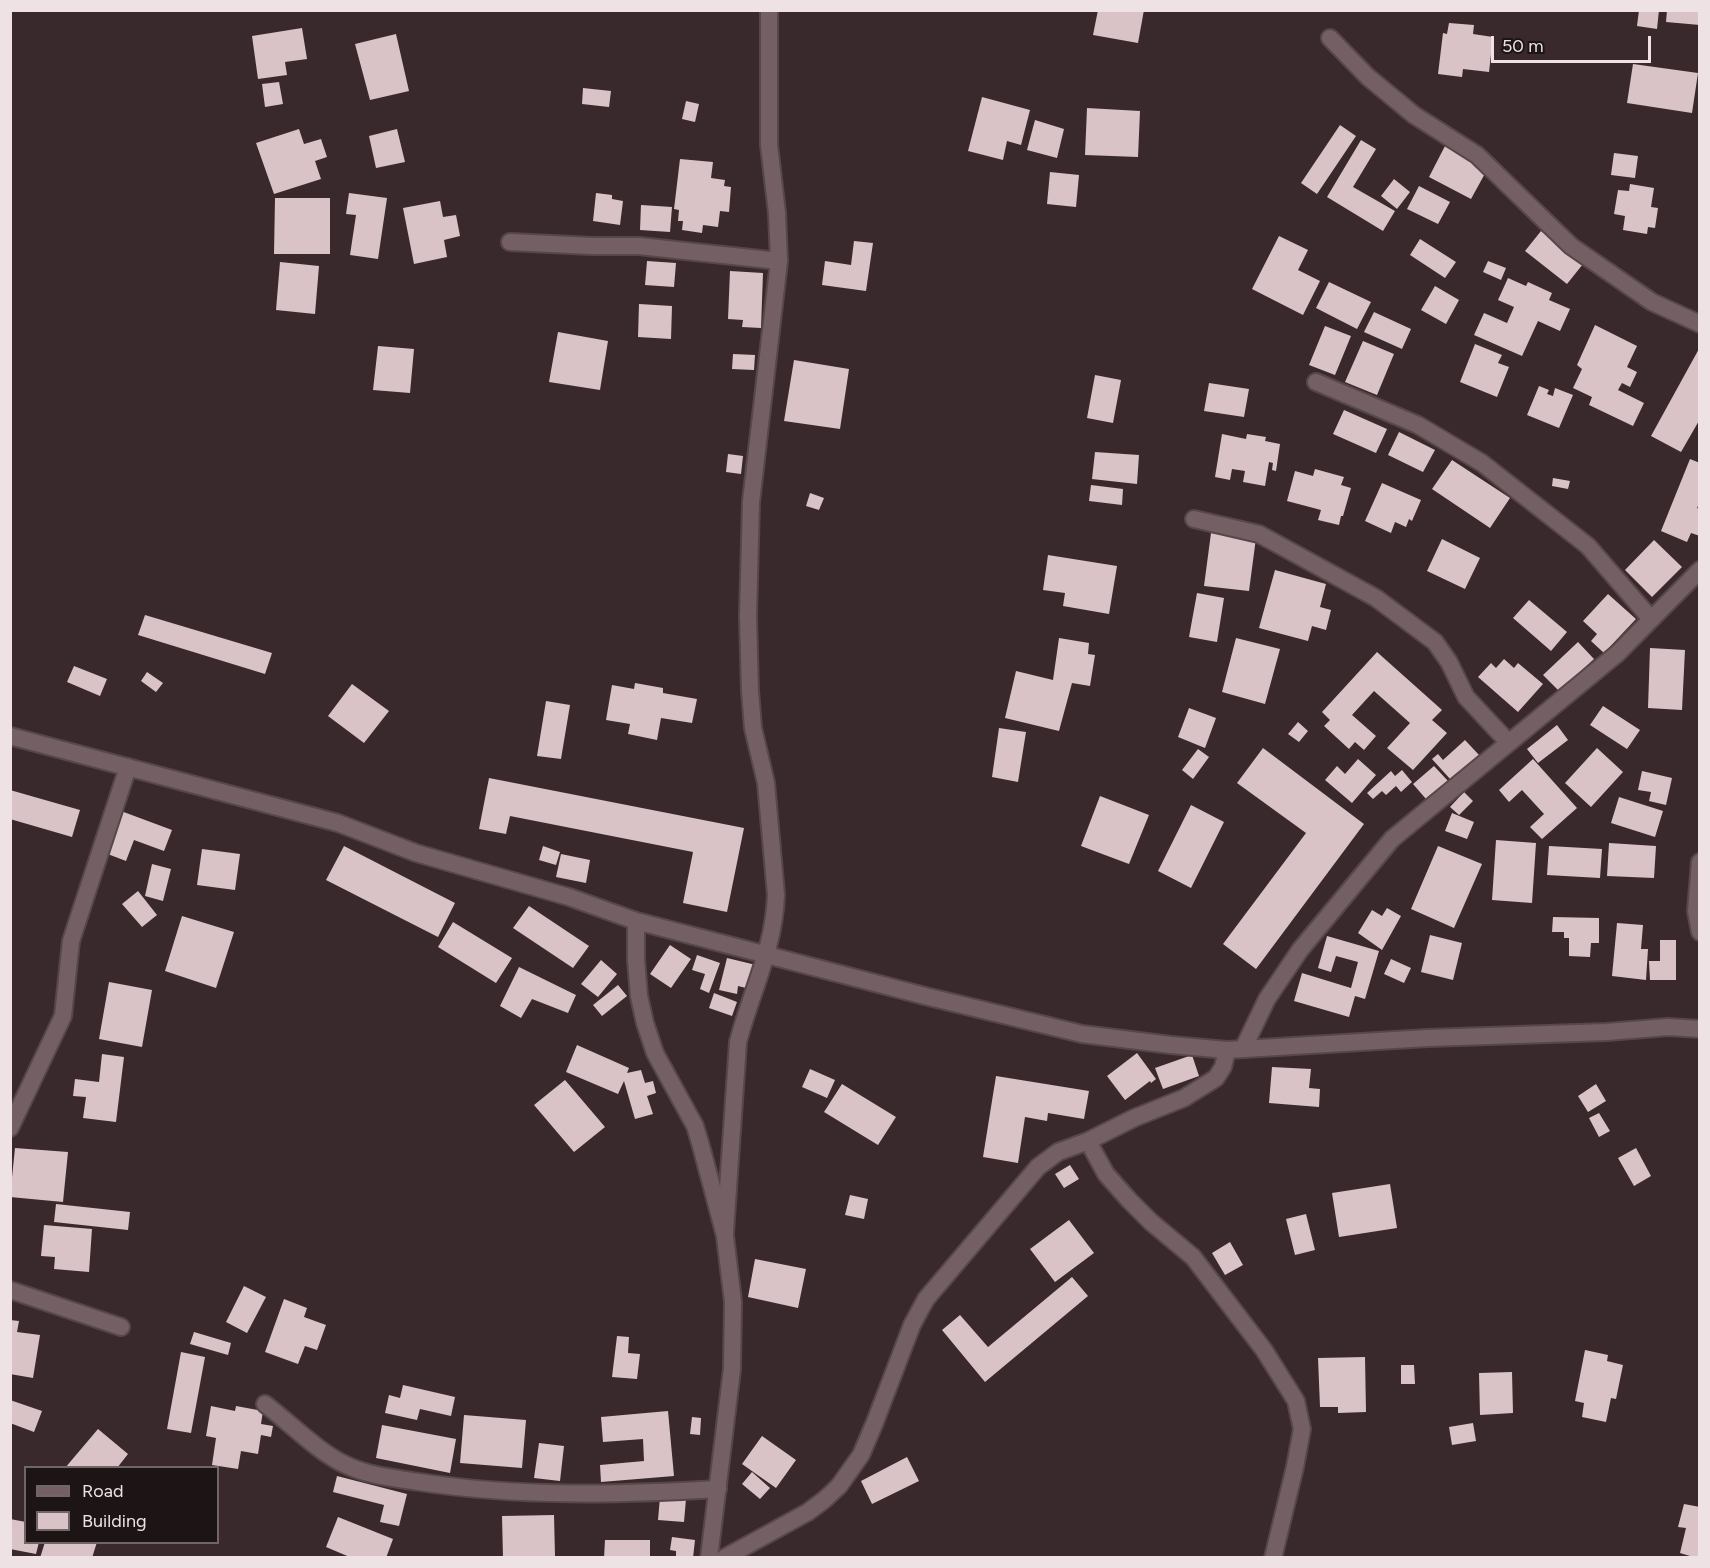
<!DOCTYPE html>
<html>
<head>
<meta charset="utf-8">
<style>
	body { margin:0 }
	#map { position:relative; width:1710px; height:1568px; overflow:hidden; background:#3a292c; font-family:Figtree,sans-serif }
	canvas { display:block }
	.frame { position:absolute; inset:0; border:12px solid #eee2e4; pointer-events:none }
	.legend { position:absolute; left:24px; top:1466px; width:195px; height:78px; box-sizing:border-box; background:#1c1415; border:2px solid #706668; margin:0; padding:8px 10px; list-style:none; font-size:18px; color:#eee2e4 }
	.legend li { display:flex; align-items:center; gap:12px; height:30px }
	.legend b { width:30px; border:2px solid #706668 }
	.scale { position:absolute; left:1491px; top:36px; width:160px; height:27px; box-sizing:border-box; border:3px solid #eee2e4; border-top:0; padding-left:8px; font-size:18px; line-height:21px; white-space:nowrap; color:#eee2e4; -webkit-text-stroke:4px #1c1415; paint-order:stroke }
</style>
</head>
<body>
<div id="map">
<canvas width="1710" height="1568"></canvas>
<div class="frame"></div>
<ul class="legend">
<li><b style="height:8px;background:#746064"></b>Road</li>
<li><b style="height:16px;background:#d9c3c6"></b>Building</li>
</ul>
<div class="scale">50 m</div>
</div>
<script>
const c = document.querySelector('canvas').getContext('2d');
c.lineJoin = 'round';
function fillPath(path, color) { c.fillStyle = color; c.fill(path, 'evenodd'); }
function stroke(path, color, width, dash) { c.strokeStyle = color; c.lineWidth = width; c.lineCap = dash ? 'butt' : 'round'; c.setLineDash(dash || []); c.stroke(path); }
fillPath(new Path2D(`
	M1098,10H1144L1138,43L1093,35Z
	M1639,10H1659L1657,29L1637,26Z
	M1667,10H1700V25L1666,22Z
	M1449,23L1474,25L1473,34L1493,37L1489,72L1463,69L1462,77L1438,74L1443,33L1447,34Z
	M302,28L307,59L285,62L287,75L258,79L252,36Z
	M396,34L409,91L370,100L355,44Z
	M1633,64L1698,73L1692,113L1627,103Z
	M279,82L283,104L265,107L262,84Z
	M583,88L611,91L609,107L582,104Z
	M982,97L1030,110L1021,145L1007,141L1003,160L968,151Z
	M686,101L699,104L695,122L682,119Z
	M1087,108L1140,111L1138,157L1085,155Z
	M1035,120L1064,129L1057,158L1027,150Z
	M1340,125L1356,136L1317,194L1301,183Z
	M299,129L304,144L321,139L327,157L315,161L321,179L274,194L256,143Z
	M397,129L405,162L376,168L369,136Z
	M1361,140L1376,149L1353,187L1395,211L1383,231L1327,197Z
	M1445,146L1488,168L1471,199L1429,177Z
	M1614,153L1638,156L1635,178L1611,175Z
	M680,159L713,162L711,178L725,180L724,186L731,187L729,212L720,211L718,227L703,225L702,233L682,230L683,221H678L679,210L674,209Z
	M1050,172L1079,175L1076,207L1047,204Z
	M1394,179L1410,192L1397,209L1381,196Z
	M1630,184L1654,188L1651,207L1658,208L1655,228L1648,227L1647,234L1623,230L1625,216L1614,214L1618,190L1629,191Z
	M1419,186L1450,202L1438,224L1407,209Z
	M349,193L387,198L378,259L350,255L356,215L346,214Z
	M596,193L612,195V199L623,201L620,225L593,221Z
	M275,198H330V254H274Z
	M440,201L443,217L456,215L460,236L444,240L447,257L414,264L403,208Z
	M641,205L672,207L670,232L640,230Z
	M1541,231L1583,264L1567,284L1525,251Z
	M1279,236L1308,250L1298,270L1320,281L1303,315L1252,289Z
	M1420,239L1456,262L1445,278L1410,255Z
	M854,241L873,243L866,291L822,285L825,261L851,265Z
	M647,261L676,263L674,287L645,285Z
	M1488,261L1506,268L1501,280L1483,272Z
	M280,262L319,266L315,314L276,310Z
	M730,271L763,273L761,328L742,327L743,320L728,319Z
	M1508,278L1526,286L1528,282L1552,293L1549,300L1570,309L1560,331L1538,321L1522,356L1474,335L1484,313L1507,323L1514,307L1498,300Z
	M1329,282L1371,302L1357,329L1316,308Z
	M1435,286L1459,300L1446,324L1421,310Z
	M639,304L672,306L671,339L638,337Z
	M1374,312L1411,329L1402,349L1364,332Z
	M1595,325L1637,346L1627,367L1637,372L1630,387L1622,383L1618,390L1644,403L1633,426L1589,405L1592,397L1573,388L1582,369L1577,365Z
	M1325,326L1351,336L1335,375L1309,365Z
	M558,332L608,341L600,390L549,382Z
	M1363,341L1394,354L1377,395L1345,382Z
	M1475,344L1502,355L1498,363L1509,367L1497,397L1460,382Z
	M378,346L414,349L410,393L373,390Z
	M1700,347V419L1681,452L1651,436Z
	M733,354L755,355L754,370L732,369Z
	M794,360L849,369L840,429L784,421Z
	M1095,375L1121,380L1113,423L1087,418Z
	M1209,383L1249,389L1244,417L1204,411Z
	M1539,386L1549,390L1547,394L1553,396L1555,388L1573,395L1559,428L1527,415Z
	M1344,410L1387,429L1376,453L1333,434Z
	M1399,432L1435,450L1423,472L1388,455Z
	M1222,434L1246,439L1247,434L1266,437L1265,441L1280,444L1276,471L1272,470L1273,463L1269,462L1265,486L1243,482L1245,471L1232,469L1230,480L1215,477Z
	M1095,452L1139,455L1137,484L1092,479Z
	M728,454L743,456L741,474L726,472Z
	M1690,459L1700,463V502L1697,508L1700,509V536L1691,533L1687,542L1661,531Z
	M1452,460L1510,498L1490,528L1432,489Z
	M1315,469L1344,477L1341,485L1351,488L1343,516H1341L1339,525L1318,520L1321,510L1287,501L1295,471L1313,476Z
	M1553,478L1570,481L1568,489L1552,486Z
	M1382,483L1421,500L1412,521L1409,519L1406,527L1395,522L1391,533L1365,521Z
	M1091,485L1123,489L1122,505L1089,501Z
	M810,493L824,498L819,510L806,506Z
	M1211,533L1256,538L1249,591L1204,586Z
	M1442,539L1480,558L1465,589L1427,571Z
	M1654,540L1682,567L1652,597L1625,570Z
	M1048,555L1117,566L1109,614L1063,606L1065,593L1043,590Z
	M1275,570L1326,584L1320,607L1331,610L1326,630L1312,626L1308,641L1259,628Z
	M1197,593L1224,598L1217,642L1189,637Z
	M1608,594L1636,619L1604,653L1591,641L1597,634L1583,621Z
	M1529,600L1567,632L1551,651L1513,618Z
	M145,615L272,653L265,674L138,635Z
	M1059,638L1089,643L1088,654L1095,655L1090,686L1072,683L1059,731L1005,718L1016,671L1053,680Z
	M1236,638L1280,649L1265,704L1222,692Z
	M1578,642L1594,659L1559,691L1543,675Z
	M1650,648L1685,650L1682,710L1648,708Z
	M1377,652L1442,710L1432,720L1447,733L1413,770L1387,748L1410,723L1374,691L1352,715L1376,736L1364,750L1355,742L1349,749L1324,726L1330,720L1322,712Z
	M1504,659L1514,668L1518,663L1543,684L1518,712L1478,677L1491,663L1496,668Z
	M74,666L107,679L100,696L67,682Z
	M147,672L163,683L156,692L141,681Z
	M635,683L663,688V693L697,699L692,723L661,718L657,740L628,734L630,724L606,720L612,685L634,689Z
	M352,684L389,711L364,743L328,716Z
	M546,701L570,705L561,759L537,756Z
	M1603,706L1640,730L1627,749L1590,725Z
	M1189,708L1216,718L1205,748L1178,737Z
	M1298,722L1308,731L1299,742L1288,734Z
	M1557,725L1568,740L1538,763L1527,749Z
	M999,728L1026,732L1018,782L992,777Z
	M1465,740L1479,755L1451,780L1432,759L1438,754L1443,760Z
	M1263,748L1364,824L1256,969L1223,944L1306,833L1237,783Z
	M1597,748L1623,772L1591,807L1565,783Z
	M1198,749L1209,757L1193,779L1182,770Z
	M1358,759L1376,775L1352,803L1325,780L1337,766L1345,774Z
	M1533,759L1577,808L1542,839L1530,827L1544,814L1522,790L1509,802L1499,790Z
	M1434,766L1448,781L1426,799L1413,784Z
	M1402,770L1412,782L1401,792L1396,786L1386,795L1382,791L1373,799L1367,793L1391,771L1395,776Z
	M1642,771L1672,778L1666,805L1649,801L1651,792L1638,790Z
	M489,778L744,828L727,912L683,903L693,852L510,816L506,834L479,829Z
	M10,790L80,810L72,837L10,819Z
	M1464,792L1473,801L1459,815L1450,807Z
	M1100,796L1149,815L1129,864L1081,846Z
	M1619,797L1663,811L1655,837L1611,823Z
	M1191,805L1224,822L1191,888L1158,871Z
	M121,811L172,830L164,851L134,840L126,861L105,853Z
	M1452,813L1474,822L1467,839L1445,831Z
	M1496,840L1536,843L1532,903L1492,900Z
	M1609,843L1656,846L1654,878L1607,876Z
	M344,846L455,903L438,937L326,880Z
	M543,846L560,852L556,865L539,860Z
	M1438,846L1482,864L1454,928L1411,909Z
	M1549,846L1602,849L1600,878L1547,875Z
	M202,849L240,854L235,890L197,885Z
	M561,854L590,860L586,883L556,877Z
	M152,864L171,869L163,901L145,896Z
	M138,891L157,915L142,927L122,904Z
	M529,906L589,946L573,968L513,928Z
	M1387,908L1401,916L1382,950L1358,933L1372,910L1382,916Z
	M182,916L234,932L216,988L165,971Z
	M1553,917L1599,918V943H1591L1590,957L1569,956V938H1564V932H1552Z
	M453,922L512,958L496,983L438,947Z
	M1617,923L1643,925L1641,949H1648L1646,980L1612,976Z
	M1430,935L1462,943L1453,980L1421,972Z
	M1327,936L1379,951L1365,999L1355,996L1349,1017L1294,1001L1302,973L1351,988L1358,962L1336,956L1331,972L1318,968Z
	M1660,940H1676V980H1650L1649,961H1660Z
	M670,945L691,959L671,988L650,974Z
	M697,955L720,963L709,993L700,989L705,974L692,970Z
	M727,958L756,965L750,989L738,986L737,994L719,990Z
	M1391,959L1411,968L1404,983L1384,974Z
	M601,960L617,974L598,997L581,984Z
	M519,967L576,995L568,1013L532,999L521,1018L500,1006Z
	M109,982L152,990L142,1047L99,1039Z
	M618,985L627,996L602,1016L593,1005Z
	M714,993L737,1002L732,1016L709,1008Z
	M577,1045L629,1068L627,1073L641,1070L645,1083L653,1081L656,1093L647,1096L653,1114L635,1119L624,1081L618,1094L566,1072Z
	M1137,1053L1156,1079L1151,1083L1150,1081L1125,1100L1107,1076Z
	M102,1054L124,1057L116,1122L83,1118L86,1097L73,1096L75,1079L99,1082Z
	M1192,1055L1199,1076L1163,1089L1155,1068Z
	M1272,1067L1311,1069L1309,1088L1320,1089L1319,1107L1269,1103Z
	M810,1069L835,1080L827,1098L802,1087Z
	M996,1076L1089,1091L1084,1119L1048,1113L1047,1121L1025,1117L1018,1163L983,1157Z
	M565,1080L605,1127L574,1152L534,1105Z
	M842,1084L896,1117L878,1145L824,1112Z
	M1596,1084L1606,1101L1588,1112L1578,1096Z
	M1599,1113L1610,1131L1599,1137L1589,1118Z
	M15,1148L68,1152L63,1202L10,1197Z
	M1636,1148L1651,1176L1634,1186L1618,1158Z
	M1070,1165L1079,1179L1064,1188L1055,1174Z
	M1390,1184L1397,1228L1339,1237L1332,1193Z
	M850,1195L868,1199L864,1219L845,1215Z
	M56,1204L130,1212L128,1230L54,1222Z
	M1306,1214L1315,1250L1295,1255L1286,1219Z
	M1069,1220L1094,1253L1055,1282L1030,1249Z
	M44,1225L92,1229L89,1272L54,1269L55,1257L41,1256Z
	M1230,1242L1243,1265L1225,1275L1212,1253Z
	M755,1259L806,1269L798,1308L748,1297Z
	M1072,1277L1088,1296L985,1382L942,1330L960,1315L988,1347Z
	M244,1286L266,1297L247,1333L226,1322Z
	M284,1299L307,1308L304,1317L326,1325L317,1350L305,1346L298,1364L265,1352Z
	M10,1320L19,1321L17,1332L40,1335L33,1378L10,1374Z
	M194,1332L231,1343L228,1355L190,1344Z
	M617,1336L629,1337L628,1353L640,1354L637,1379L612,1377Z
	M1585,1350L1608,1355L1607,1361L1623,1365L1616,1399L1611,1398L1606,1422L1582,1417L1584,1403L1575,1401Z
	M181,1352L205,1357L191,1433L167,1429Z
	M1365,1357L1366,1412L1338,1413V1407H1320L1318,1358Z
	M1401,1365H1414L1415,1384H1401Z
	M1512,1372L1513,1413L1480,1415L1479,1373Z
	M403,1385L455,1397L451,1416L420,1409L417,1420L385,1413L389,1395L400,1398Z
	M10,1400L42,1411L34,1432L10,1423Z
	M211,1406L235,1411L236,1406L263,1411L261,1424L273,1426L271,1437L261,1435L258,1454L241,1451L238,1469L212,1465L216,1438L206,1436Z
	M668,1411L674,1476L601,1482L600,1465L644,1461L643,1439L603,1442L601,1417Z
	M464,1415L526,1420L522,1468L460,1463Z
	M692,1417L701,1418L700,1435L690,1434Z
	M1473,1423L1476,1441L1452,1445L1449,1427Z
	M382,1425L456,1439L450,1473L376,1458Z
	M98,1429L128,1454L117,1468H65Z
	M762,1436L796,1460L776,1488L742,1464Z
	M539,1443L564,1446L560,1481L534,1478Z
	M907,1457L919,1481L872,1504L861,1481Z
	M752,1472L770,1488L760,1499L742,1484Z
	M337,1476L407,1494L399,1526L380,1522L384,1505L333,1492Z
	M660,1497L686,1499L684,1522L658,1520Z
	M1684,1504L1700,1507V1558H1690V1556L1680,1553L1686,1528L1678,1527Z
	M554,1515L555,1556L503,1558L502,1516Z
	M338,1517L393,1539L386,1558H352L326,1547Z
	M10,1519L26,1522V1542H39L36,1554L10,1549Z
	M672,1537L695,1540L693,1558H676V1551L670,1550Z
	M605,1540H650V1558H604Z
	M45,1542H97L92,1558H40Z`), '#d9c3c6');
const minor = new Path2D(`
	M1330,38L1368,77L1414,115L1477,155L1571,246L1652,302L1700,324
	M510,242L592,246H639L779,261
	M1316,382L1418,425L1482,463L1588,546L1651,619
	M1194,519L1259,534L1376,598L1435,642L1449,662L1466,697L1509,743
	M1243,1049L1267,999L1300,950L1392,839L1618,653L1700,570
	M10,1128L63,1016L71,941L128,767
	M1088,1141L1106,1174L1129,1200L1151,1222L1193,1257L1264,1350L1296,1401L1302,1429L1295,1467L1273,1558
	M725,1232L738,1042C751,992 774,949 776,895L766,783L753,728L750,691L748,616L751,502L779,261L777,213L769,145V10
	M10,1290L121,1327
	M265,1404C290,1423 317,1451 344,1464C368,1476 394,1478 419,1482C518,1497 619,1495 718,1489
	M724,1558L808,1512L824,1500L839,1486L861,1455L875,1422L912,1325L926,1299L1038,1167L1058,1152L1088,1141L1134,1118L1184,1098L1216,1078L1223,1067L1227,1050`);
const tertiary = new Path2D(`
	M10,736L338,823L416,853L569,897L636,921L925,996L1082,1034L1171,1045L1227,1050L1428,1038L1607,1032L1668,1027L1700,1029
	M1700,862L1696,911L1700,932
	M636,921V960L639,996L645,1023L655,1053L695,1126L701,1146L725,1236L733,1302L732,1369L709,1558`);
stroke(minor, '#56474a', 20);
stroke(tertiary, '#56474a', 20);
stroke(minor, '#746064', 16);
stroke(tertiary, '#746064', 16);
</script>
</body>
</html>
